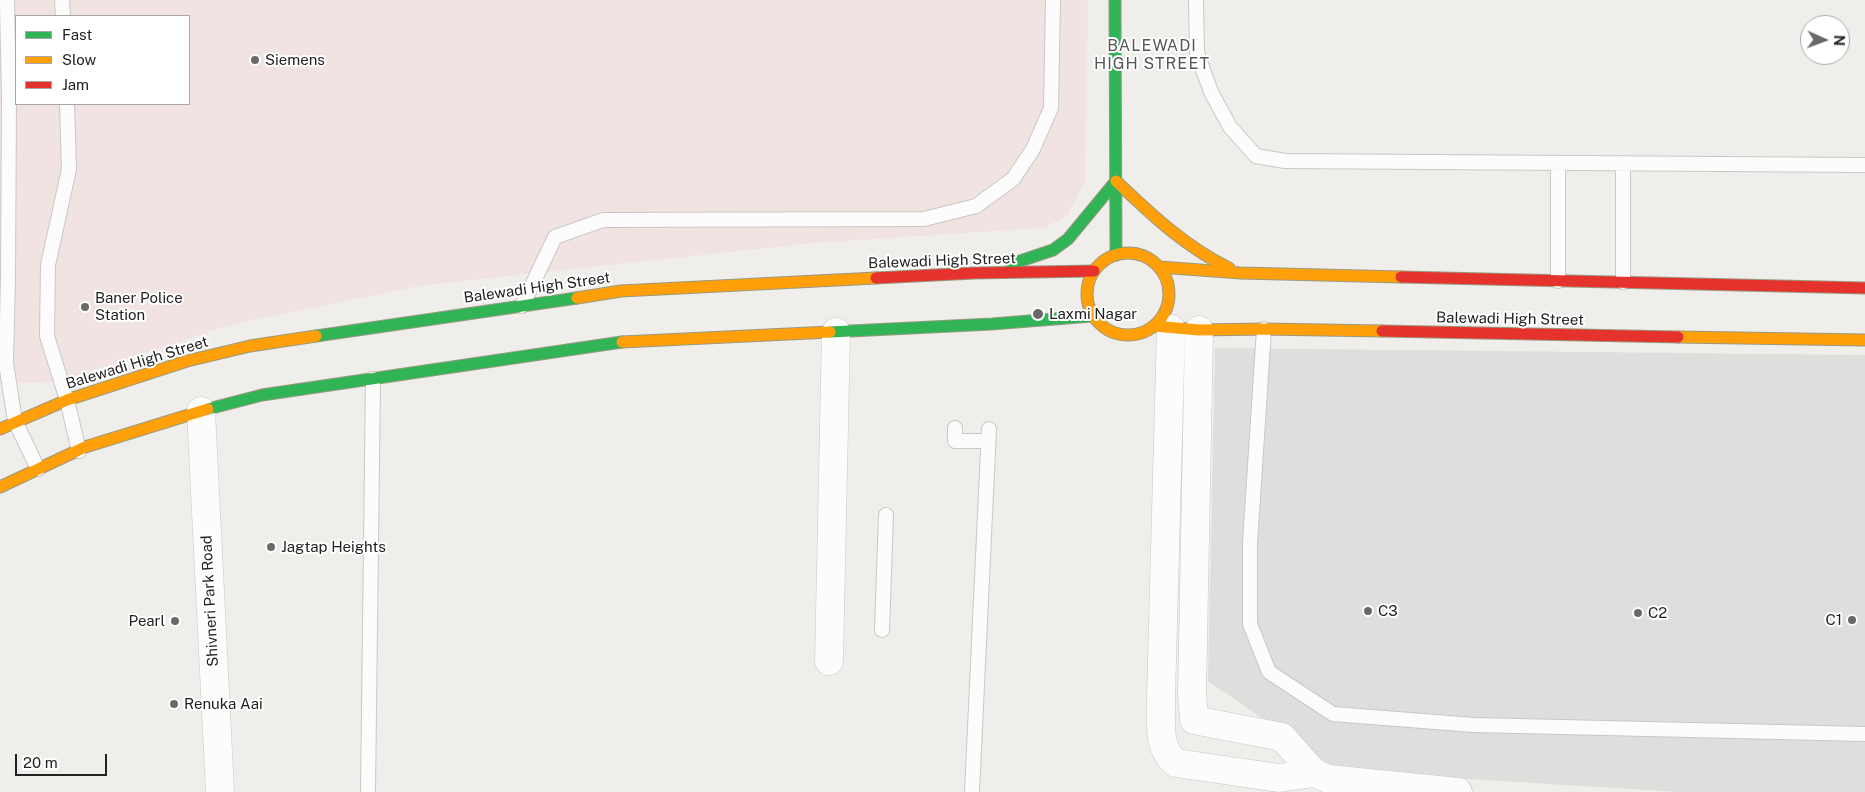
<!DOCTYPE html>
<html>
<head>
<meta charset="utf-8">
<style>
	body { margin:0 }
	#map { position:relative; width:1865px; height:792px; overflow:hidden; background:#f0eeeb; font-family:"Public Sans",sans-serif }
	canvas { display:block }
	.legend { position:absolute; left:15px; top:15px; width:175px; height:90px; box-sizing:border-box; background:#fff; border:1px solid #a7a7a7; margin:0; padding:6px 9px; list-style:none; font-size:15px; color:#222 }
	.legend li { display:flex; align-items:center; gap:10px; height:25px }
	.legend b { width:25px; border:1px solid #a7a7a7 }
	.north { position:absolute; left:1800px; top:15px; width:50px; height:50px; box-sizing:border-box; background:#fff; border:1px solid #a7a7a7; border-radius:50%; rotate:92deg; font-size:14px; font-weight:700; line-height:20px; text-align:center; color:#222 }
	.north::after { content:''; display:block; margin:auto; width:18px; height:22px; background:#6a6968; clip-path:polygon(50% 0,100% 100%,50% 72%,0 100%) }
	.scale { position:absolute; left:15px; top:754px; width:92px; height:22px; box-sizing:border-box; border:2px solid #222; border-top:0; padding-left:6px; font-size:15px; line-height:18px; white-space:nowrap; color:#222; -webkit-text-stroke:4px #fff; paint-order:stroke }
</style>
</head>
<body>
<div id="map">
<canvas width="1865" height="792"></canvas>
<ul class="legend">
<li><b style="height:6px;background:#30b455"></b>Fast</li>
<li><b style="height:6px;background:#ff9f0a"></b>Slow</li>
<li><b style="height:6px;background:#e5322d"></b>Jam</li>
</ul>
<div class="north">N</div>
<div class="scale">20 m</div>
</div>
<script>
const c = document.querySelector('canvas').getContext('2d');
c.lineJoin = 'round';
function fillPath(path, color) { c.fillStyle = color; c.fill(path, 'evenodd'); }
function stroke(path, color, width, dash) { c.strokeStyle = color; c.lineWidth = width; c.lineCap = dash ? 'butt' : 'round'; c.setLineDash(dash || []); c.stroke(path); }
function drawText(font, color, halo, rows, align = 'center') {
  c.font = font + ' "Public Sans",sans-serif'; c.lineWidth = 4; c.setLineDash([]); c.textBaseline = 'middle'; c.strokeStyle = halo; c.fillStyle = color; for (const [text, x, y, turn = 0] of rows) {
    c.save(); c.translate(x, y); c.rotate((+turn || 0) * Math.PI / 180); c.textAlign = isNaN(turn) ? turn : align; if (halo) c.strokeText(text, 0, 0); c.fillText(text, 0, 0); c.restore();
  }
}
fillPath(new Path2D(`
	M1215,348L1865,355V792H1679L1339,771L1208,681Z`), '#dfdedc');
fillPath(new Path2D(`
	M0,0H1088L1085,182L1067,216L1043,228L813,243L418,286L230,325L57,382L0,384ZM16,16H189V104H16Z`), '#f1e3e1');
const lane = new Path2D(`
	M7,0L9,99L8,278L6,363L15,421L38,469
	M62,0L63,16
	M1196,0L1197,53L1211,92L1230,127L1256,156L1285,161L1865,165
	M67,104L69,169L48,265L47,336L67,400L79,451
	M1558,281V163
	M1623,282V163
	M522,306L555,237L603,220L924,219L976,206L1013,179L1033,149L1051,108L1053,0
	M1264,329L1250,543V624L1269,672L1333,714L1474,725L1865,734
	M955,428V441H988
	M882,630L886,515
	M368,792L373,379
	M972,792L989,429`);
const street = new Path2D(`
	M1171,329L1161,697C1162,720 1156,747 1176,763L1279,778L1314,773
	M1199,330L1192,694L1194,720L1282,737L1314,773L1329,779L1458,792
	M201,411L220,792
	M829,661L836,332`);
const fast = new Path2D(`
	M1115,0L1116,255
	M1011,264L1053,250L1068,239L1116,181
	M830,332L992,324L1092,316
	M316,336L577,298
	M208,409L262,395L622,342`);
const slow = new Path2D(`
	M1116,181C1151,214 1185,247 1229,268
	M1087 294a41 41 0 1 1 82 0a41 41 0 1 1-82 0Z
	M1159,267L1241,273L1401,277
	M577,298L621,291L876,278
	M1154,326L1199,330L1264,329L1382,331
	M1678,337L1865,340
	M622,342L830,332
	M0,429L67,400L187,361L250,346L316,336
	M0,487L85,447L208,409`);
const jam = new Path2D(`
	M1401,277L1865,288
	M876,278L975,273L1094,271
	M1382,331L1678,337`);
stroke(lane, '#c9c8c7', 16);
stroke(street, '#c9c8c7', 29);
stroke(fast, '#999a82', 13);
stroke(slow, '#999a82', 13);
stroke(jam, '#999a82', 13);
stroke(lane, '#fdfcfc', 14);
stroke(street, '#fdfcfc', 28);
stroke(fast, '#30b455', 11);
stroke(slow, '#ff9f0a', 11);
stroke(jam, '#e5322d', 11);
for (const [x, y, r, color] of [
	[255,60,5,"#6a6968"],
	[85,307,5,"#6a6968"],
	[1038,314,6,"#6a6968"],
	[271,547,5,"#6a6968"],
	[1368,611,5,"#6a6968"],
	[1638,613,5,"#6a6968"],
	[1852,620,5,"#6a6968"],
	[175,621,5,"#6a6968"],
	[174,704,5,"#6a6968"]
]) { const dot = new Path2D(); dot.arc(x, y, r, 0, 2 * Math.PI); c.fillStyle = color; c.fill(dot); stroke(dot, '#fff', 2); }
drawText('15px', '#222', '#fff', [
	["Siemens",265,60],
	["Baner Police",95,298],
	["Station",95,315],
	["Laxmi Nagar",1049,314],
	["Jagtap Heights",281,547],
	["C3",1378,611],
	["C2",1648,613],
	["C1",1842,620,"right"],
	["Pearl",165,621,"right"],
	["Renuka Aai",184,704]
], 'left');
drawText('15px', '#222', '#fff', [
	["Balewadi High Street",942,261,-2],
	["Balewadi High Street",537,288,-8],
	["Balewadi High Street",1510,319,1],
	["Balewadi High Street",137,363,-17],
	["Shivneri Park Road",210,601,-93]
]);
c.letterSpacing = '1px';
drawText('16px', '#555', '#fff', [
	["BALEWADI",1152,46],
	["HIGH STREET",1152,64]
]);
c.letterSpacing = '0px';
</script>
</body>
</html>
